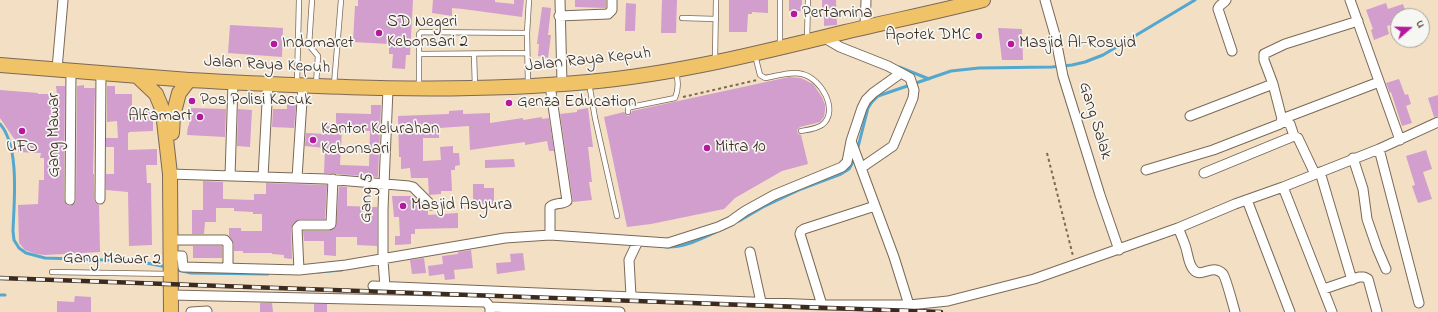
<!DOCTYPE html>
<html>
<head>
<meta charset="utf-8">
<style>
	body { margin:0 }
	#map { position:relative; width:1438px; height:312px; overflow:hidden; background:#f3dfc3; font-family:"Indie Flower",sans-serif }
	canvas { display:block }
	.north { position:absolute; left:1390px; top:8px; width:40px; height:40px; box-sizing:border-box; background:#f6f6f2; border:1px solid #aba49d; border-radius:50%; rotate:70deg; font-size:11px; font-weight:700; line-height:16px; text-align:center; color:#3b2a1e }
	.north::after { content:''; display:block; margin:auto; width:14px; height:18px; background:#b5179e; clip-path:polygon(50% 0,100% 100%,50% 72%,0 100%) }
</style>
</head>
<body>
<div id="map">
<canvas width="1438" height="312"></canvas>
<div class="north">U</div>
</div>
<script>
const c = document.querySelector('canvas').getContext('2d');
c.lineJoin = 'round';
function stroke(path, color, width, dash) { c.strokeStyle = color; c.lineWidth = width; c.lineCap = dash ? 'butt' : 'round'; c.setLineDash(dash || []); c.stroke(path); }
function fillPath(path, color) { c.fillStyle = color; c.fill(path, 'evenodd'); }
function drawText(font, color, halo, rows, align = 'center') {
  c.font = font + ' "Indie Flower",sans-serif'; c.lineWidth = 3.5; c.setLineDash([]); c.textBaseline = 'middle'; c.strokeStyle = halo; c.fillStyle = color; for (const [text, x, y, turn = 0] of rows) {
    c.save(); c.translate(x, y); c.rotate((+turn || 0) * Math.PI / 180); c.textAlign = isNaN(turn) ? turn : align; if (halo) c.strokeText(text, 0, 0); c.fillText(text, 0, 0); c.restore();
  }
}
stroke(new Path2D(`
	M899,67L929,79
	M0,124C20,147 14,201 13,231L14,240L19,248L26,253L45,258L136,261L167,267
	M857,151L868,108L872,102L878,96L951,71L979,68L1052,67L1072,65L1085,62L1103,55L1195,0
	M739,221L763,207L801,189L841,174L849,169L855,158
	M666,247C684,248 700,239 716,232
	M174,269L191,273L268,274
	M318,272L342,270
	M0,295H5`), '#54a8cf', 3);
fillPath(new Path2D(`
	M358,0H413L410,55H406L405,69L392,68L393,54H389V44L353,42L355,6H358Z
	M433,0H495V2L514,4V0H524L522,17L463,9L452,8V16L432,13Z
	M575,0H606V8L575,7Z
	M662,0H677L676,33H661Z
	M729,0H768V13L752,12V14H748L747,32H729Z
	M789,0H802V11H789Z
	M822,0H836L837,25L824,26V11H822Z
	M626,3L636,4L635,31H625Z
	M1386,3L1388,9L1403,4L1407,16H1398V23L1387,26L1389,34L1374,40L1371,30L1373,29L1366,10Z
	M542,7L551,8L548,35H551L548,58L538,56L539,44H537Z
	M230,25L283,28L282,57L228,53Z
	M998,28L1022,29L1023,60H1002Z
	M789,77L801,78L813,84L822,97L825,105V111L824,117L820,122L800,127L797,130L798,134L801,135L808,164L782,171L735,198L724,209L651,224L627,227L604,117L624,112L626,115L628,116L631,114L632,111Z
	M1399,79L1405,95L1408,94L1411,104L1406,106L1412,123L1402,126L1391,92L1390,93L1386,83Z
	M84,85V88H95L93,174H94V199L95,202L99,205L100,252L45,255L36,254L25,250L19,243L18,205L38,204L39,180H44V158H40L41,153L18,152L17,143L0,118V90L38,93V94H57L56,86H65L64,200L67,205L70,206L75,203L76,200L77,86Z
	M107,86H115V94H132V110H153V131L129,132V133H128V150L157,149V165H146L147,183H151L152,245L129,246L128,192L106,190V174H114V147H106V138H118L117,121L107,122Z
	M1438,95V116L1434,117L1428,98Z
	M287,104L296,105L294,128L272,127L273,109H287Z
	M371,105H381L378,177L324,173L325,148L305,146L306,133L326,134V126L336,127V113L371,114ZM342,130L370,131L369,166L340,165Z
	M190,108L226,109L225,137L187,135L188,126H189Z
	M588,108L593,147H588L592,182H589L592,200L573,202L560,114L577,112V110Z
	M238,109L252,110L250,147L237,146Z
	M463,110V114L490,113V123L523,118V120L542,117V119L549,118L554,151H549L547,141L525,145V142L470,150L469,126L439,128V138H423V161L441,160L440,147L453,146V153H459L460,165L455,166V170H451L452,191H441V194L429,195L428,178H411L410,168L401,169V157H399L398,116L449,114V111Z
	M1426,150L1432,169L1423,172L1432,199L1418,203L1412,186L1415,185L1406,156Z
	M514,159L515,167L485,168V160Z
	M203,181L223,182V199L254,200V194H266V183L327,185L325,219H300L293,224L291,228L292,259L284,258V255L272,254V253H243V251H234V244L229,236V228H241V231H262V214H253V212L234,211V208H216V222H205L204,234H192V210H203Z
	M473,184H484V188H494V204H473Z
	M339,186L347,187V206L377,207V246L357,245V237H336V256L324,255V241H304L303,231H329L336,227Z
	M392,196H413L428,210V215L458,213V228L415,229V234H411V244L395,245V236H400L399,217H394Z
	M193,246H222V258H193Z
	M471,250L473,268L454,270L455,279L445,280L444,274L429,276L428,266L443,264L442,256L458,254V252Z
	M523,253L525,270L497,274L496,263L511,262L510,254Z
	M424,258L426,273L412,274L410,260Z
	M75,296L91,297V312H57V301L74,302Z
	M260,303H272L273,312H260Z
	M314,304H327V312H314Z`), '#d19ece');
const service = new Path2D(`
	M312,0L309,45L318,56L316,84
	M682,18L716,19
	M807,40L808,0
	M780,46V0
	M419,54L527,53
	M474,55L475,87
	M755,55L760,75L765,78C777,76 791,71 802,74C821,78 840,111 822,125C816,129 807,130 801,131
	M715,60L716,0
	M589,83L595,118L617,216
	M297,84L299,0
	M528,84L527,33L529,0
	M334,85L341,0
	M419,86V34L421,32L527,33
	M628,112V108L631,107L675,98C679,88 678,82 676,71
	M52,272L170,274`);
const minor = new Path2D(`
	M560,0L562,84
	M1045,0L1055,35L1063,76L1100,195L1119,250
	M1226,0C1224,4 1219,4 1218,9L1232,51
	M1350,0L1400,140
	M559,16L608,14L612,10V0
	M865,27L866,0
	M823,37L840,47L888,66L901,73L873,93L866,100L862,108L851,141L894,257L909,305
	M57,69L63,0
	M550,85L567,201C562,205 555,202 550,207V235
	M1190,116L1273,84
	M1282,119L1379,82
	M1282,121L1290,124L1294,136
	M1379,149L1419,303
	M1353,158L1363,189L1367,219L1377,248L1386,269
	M861,168L893,146L913,98L914,90L910,78L901,73
	M1146,170L1213,150L1280,124L1282,119L1273,84L1264,60V54L1285,44L1358,21
	M1320,172L1352,280
	M1204,173L1294,136L1298,138L1315,174
	M170,174L326,179L409,186L413,187L431,205
	M230,176L233,83
	M263,177L268,84
	M297,178L303,85
	M1283,187L1332,312
	M100,199L101,72
	M70,200L71,70
	M1247,200L1290,312
	M875,206L804,229L801,231L800,234L822,305H909L948,301L1034,279L1178,228L1235,204L1283,187L1379,149L1438,122
	M1178,228C1181,234 1183,240 1185,245C1188,253 1188,263 1193,269C1201,280 1212,262 1223,274C1226,278 1233,305 1235,312
	M171,240H225L228,244V268
	M750,252L761,302
	M171,256H182L183,267L299,270L346,265L505,238L550,235L668,243L718,227L731,221L745,211L774,195L842,167L847,162L851,141
	M299,270L297,228L300,225H329L331,224L333,179
	M373,286L822,305
	M385,287L383,260V209L388,89
	M1324,289L1359,277H1364L1368,279L1377,312
	M171,295L486,302L490,307V312
	M631,296L629,260L638,241
	M490,307L620,312
	M191,312L207,311`);
const primary = new Path2D(`
	M189,80C322,87 455,94 588,82C675,74 760,53 845,32C891,21 937,12 983,0`);
const trunk = new Path2D(`
	M0,65L189,80
	M138,77L156,94L161,106L164,121L170,174L171,312
	M172,133L173,116L179,93L189,80`);
stroke(service, '#7b6958', 6);
stroke(minor, '#7b6958', 11);
stroke(primary, '#7b6958', 16);
stroke(trunk, '#7b6958', 16);
stroke(new Path2D(`
	M683,97L757,80
	M1047,153L1073,256`), '#7b6958', 2, [3, 3]);
stroke(service, '#fff', 4.5);
stroke(minor, '#fff', 9);
stroke(primary, '#f0c369', 14);
stroke(trunk, '#f0c369', 14);
const rail = new Path2D(`
	M0,278L941,312`);
stroke(rail, '#3b2a1e', 4.5);
stroke(rail, '#f6f6f2', 3, [9]);
for (const [x, y, r, color] of [
	[794,14,4,"#b5179e"],
	[379,33,4,"#b5179e"],
	[979,36,4,"#b5179e"],
	[274,44,4,"#b5179e"],
	[1011,44,4,"#b5179e"],
	[192,101,4,"#b5179e"],
	[509,103,4,"#b5179e"],
	[200,117,4,"#b5179e"],
	[22,131,4,"#b5179e"],
	[313,140,4,"#b5179e"],
	[707,148,4,"#b5179e"],
	[403,206,4,"#b5179e"]
]) { const dot = new Path2D(); dot.arc(x, y, r, 0, 2 * Math.PI); c.fillStyle = color; c.fill(dot); stroke(dot, '#f6f6f2', 1.5); }
drawText('17px', '#3b2a1e', '#f6f6f2', [
	["Pertamina",802,14],
	["SD Negeri",387,23],
	["Kebonsari 2",387,43],
	["Apotek DMC",971,36,"right"],
	["Indomaret",282,44],
	["Masjid Al-Rosyid",1019,44],
	["Pos Polisi Kacuk",200,101],
	["Genza Education",517,103],
	["Alfamart",192,117,"right"],
	["Kantor Kelurahan",321,130],
	["Kebonsari",321,150],
	["UFO",22,148,"center"],
	["Mitra 10",715,148],
	["Masjid Asyura",411,206]
], 'left');
drawText('17px', '#3b2a1e', '#f6f6f2', [
	["Jalan Raya Kepuh",588,61,-6],
	["Jalan Raya Kepuh",267,66,3],
	["Gang Salak",1094,121,73],
	["Gang Mawar",55,135,-90],
	["Gang 5",368,198,-88],
	["Gang Mawar 2",112,260,1]
]);
</script>
</body>
</html>
